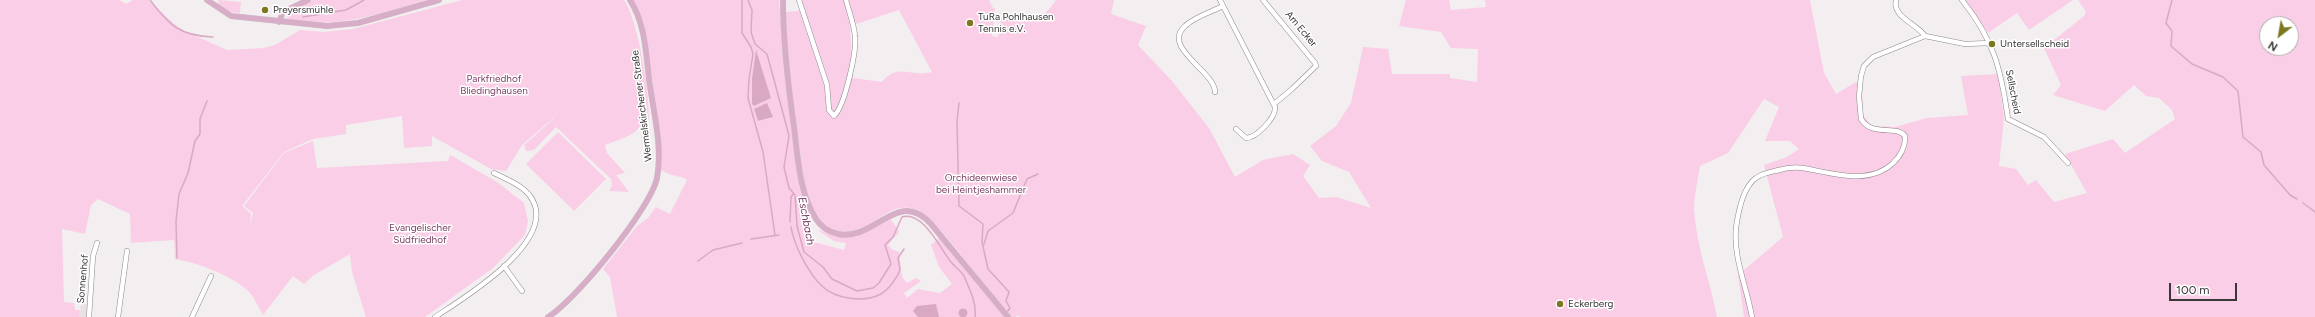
<!DOCTYPE html>
<html>
<head>
<meta charset="utf-8">
<style>
	body { margin:0 }
	#map { position:relative; width:2315px; height:317px; overflow:hidden; background:#f3eef0; font-family:Figtree,sans-serif }
	canvas { display:block }
	.north { position:absolute; left:2259px; top:16px; width:40px; height:40px; box-sizing:border-box; background:#fff; border:1px solid #b0afaf; border-radius:50%; rotate:211deg; font-size:11px; font-weight:700; line-height:16px; text-align:center; color:#393738 }
	.north::after { content:''; display:block; margin:auto; width:14px; height:18px; background:#7b781f; clip-path:polygon(50% 0,100% 100%,50% 72%,0 100%) }
	.scale { position:absolute; left:2169px; top:283px; width:68px; height:18px; box-sizing:border-box; border:2px solid #393738; border-top:0; padding-left:5px; font-size:12px; line-height:14px; white-space:nowrap; color:#393738; -webkit-text-stroke:3px #fff; paint-order:stroke }
</style>
</head>
<body>
<div id="map">
<canvas width="2315" height="317"></canvas>
<div class="north">N</div>
<div class="scale">100 m</div>
</div>
<script>
const c = document.querySelector('canvas').getContext('2d');
c.lineJoin = 'round';
function fillPath(path, color) { c.fillStyle = color; c.fill(path, 'evenodd'); }
function stroke(path, color, width, dash) { c.strokeStyle = color; c.lineWidth = width; c.lineCap = dash ? 'butt' : 'round'; c.setLineDash(dash || []); c.stroke(path); }
function drawText(font, color, halo, rows, align = 'center') {
  c.font = font + ' Figtree,sans-serif'; c.lineWidth = 3; c.setLineDash([]); c.textBaseline = 'middle'; c.strokeStyle = halo; c.fillStyle = color; for (const [text, x, y, turn = 0] of rows) {
    c.save(); c.translate(x, y); c.rotate((+turn || 0) * Math.PI / 180); c.textAlign = isNaN(turn) ? turn : align; if (halo) c.strokeText(text, 0, 0); c.fillText(text, 0, 0); c.restore();
  }
}
fillPath(new Path2D(`
	M81,304H88L87,317H79Z`), '#ece0e7');
fillPath(new Path2D(`
	M0,0H119L126,4L133,0H148L180,29L227,50L264,48L275,45L300,30L324,32L353,29L462,0H624C638,19 650,95 649,119C642,123 640,127 635,132C626,138 615,141 605,145L607,153L625,173L616,175L629,192L609,191L612,186L611,179L556,127L534,150L526,151L524,145L550,122L563,106L550,121L522,145L506,171L491,169L432,136V146L404,148L402,116L346,125V134L313,139L284,152L242,206L251,214L250,224L253,213L244,206L284,153L313,141L317,168L448,161L450,155L497,182L524,203L528,221L525,235L493,268L468,286L425,317H366L352,272L350,254L314,275L304,284L293,276L263,315C259,308 255,299 250,293C236,277 196,262 175,259L174,240L131,243L130,214L98,199L91,205L85,234L62,229L64,302L74,303L75,310H80L79,317H0Z
	M218,0L241,2L240,13L229,12L219,5Z
	M313,0H429C388,11 348,26 305,22C299,21 292,22 287,19L288,12Z
	M633,0H779L786,87L808,209L802,212L801,223L807,242L818,243L844,250L846,243L834,241L816,229L838,237H855L890,218L899,232L888,245L891,249L899,252L902,277L907,283L916,278L921,281L904,293L907,298L918,289L940,293L952,284L939,267L931,245L940,237L1005,317H617L610,277L603,269L637,226L648,218L656,207L670,214L687,180C680,175 672,177 661,170L662,155L647,42L643,21ZM754,109L771,118L758,121Z
	M802,0H989L993,8H995L992,36L998,37L1001,19C1029,18 1038,27 1056,0H1114L1111,14L1146,26L1138,45L1172,81L1209,128L1235,177L1263,160L1293,154L1310,165L1303,176L1319,198L1336,197L1371,208L1349,172L1322,161L1310,146L1336,126L1351,103L1363,47L1388,49L1392,74H1450V78L1477,82L1478,49L1451,48L1441,32L1399,26L1406,0H1449L1451,10L1486,7L1485,0H1810L1824,73L1836,94L1856,82L1862,88L1863,115L1872,126L1895,127L1927,118L1968,115L1961,76L1998,74L2004,118L1999,166L2016,169L2028,185L2036,180L2054,202L2087,193L2065,154L2113,139L2125,153L2175,119L2172,110L2159,98L2146,96L2134,85L2105,111L2053,95L2061,85L2044,48L2084,16L2086,12L2078,0H2315V317H1744L1738,275L1783,237L1764,165L1787,157L1799,149L1790,141H1765L1779,107L1764,99L1728,153L1700,166C1698,179 1694,195 1694,209C1696,245 1710,281 1717,317H1021L1017,315L1016,317H1010C993,297 936,217 917,210C888,198 871,235 843,232C833,231 824,226 818,217C803,194 801,160 797,132C792,92 786,53 786,12L798,11L804,7ZM899,10L932,72C912,78 898,62 882,82L853,78L850,26ZM2267,24H2291V48H2267Z
	M1966,0H2073L2029,30L2017,13L1988,33Z
	M558,132L606,179L574,211L526,164Z`), '#facee7');
fillPath(new Path2D(`
	M756,50L771,98L754,106L752,104V79Z
	M767,103L773,117L758,121L754,109Z
	M936,304L939,317H918L913,311L917,306Z
	M958.5 313a4.5 4.5 0 1 1 9 0a4.5 4.5 0 1 1-9 0Z`), '#d9a9c4');
stroke(new Path2D(`
	M150,0C169,25 180,36 213,37
	M742,0V33L751,47L753,54L749,79L748,98L763,152L775,235
	M748,0L752,10L751,32L755,44L767,54L787,128L789,136L784,167L789,188L795,195L797,226L804,252L823,267L832,279L857,291L873,288L879,283L891,264L885,245L893,237L902,217C923,210 941,250 951,262C955,267 961,271 964,276C969,288 977,303 975,317
	M2172,0L2166,23L2172,31L2171,46L2192,64L2223,77L2238,91L2243,137L2261,152L2264,165L2290,195L2297,199
	M303,17L346,10L364,0
	M959,103L957,121L959,206L983,224L982,242L988,269L1009,292L1006,301L1010,308L1007,312
	M2303,203L2315,212
	M790,222L791,197L793,194
	M791,227C794,245 808,273 822,286C835,299 864,303 881,294C889,289 896,279 900,270L898,258L904,249
	M751,239L779,235
	M984,244L988,231L1013,213L1027,179L1038,174
	M177,258L176,221L179,194L188,173L195,141L200,134V119L207,101
	M698,261L713,250L742,243`), '#d9a9c4', 1.5);
const minor = new Path2D(`
	M799,0L827,85L829,110L834,116C845,106 857,50 855,36C854,24 849,12 846,0
	M1220,0L1275,107C1276,118 1256,138 1246,138L1236,129
	M1263,0L1315,63L1316,66L1292,89L1274,104
	M1896,0C1892,17 1917,24 1925,36
	M1962,0C1994,40 2001,69 2008,119L2044,137L2068,163
	M1215,92C1215,71 1161,48 1185,26C1194,17 1211,12 1223,6
	M504,266L522,291
	M89,317L93,256L97,243
	M118,317L127,251
	M192,317L211,276
	M435,317C464,298 562,239 530,196C522,185 506,179 494,173
	M1752,317C1747,288 1733,257 1736,228C1738,213 1743,187 1756,178C1762,173 1772,172 1779,170C1786,168 1796,167 1803,168C1831,173 1869,186 1893,163C1900,157 1906,146 1905,136C1896,124 1873,138 1861,119L1859,96L1861,76L1864,66L1873,57L1925,36L1965,44L1990,43`);
const major = new Path2D(`
	M207,0L231,16L327,26L358,23L439,0
	M783,0C783,43 788,85 794,127C798,158 799,192 816,219C821,227 829,232 838,234C875,242 897,187 931,224L1008,317
	M279,22L283,12L308,0
	M548,317C575,301 651,208 657,178C663,147 653,110 649,79C646,53 645,23 630,0`);
stroke(minor, '#8c888a', 5.5);
stroke(major, '#cccbcb', 6);
stroke(minor, '#fff', 4.5);
stroke(major, '#d8adc7', 5.5);
for (const [x, y, r, color] of [
	[265,10,4,"#7b781f"],
	[970,23,4,"#7b781f"],
	[1992,44,4,"#7b781f"],
	[1560,304,4,"#7b781f"]
]) { const dot = new Path2D(); dot.arc(x, y, r, 0, 2 * Math.PI); c.fillStyle = color; c.fill(dot); stroke(dot, '#fff', 1.5); }
drawText('10px', '#393738', '#fff', [
	["Preyersmühle",273,10],
	["TuRa Pohlhausen",978,17],
	["Tennis e.V.",978,29],
	["Untersellscheid",2000,44],
	["Eckerberg",1568,304]
], 'left');
drawText('10px', '#393738', '#fff', [
	["Am Ecker",1301,29,50],
	["Sellscheid",2013,92,79],
	["Wermelskirchener Straße",642,106,-97],
	["Sonnenhof",83,279,-85]
]);
drawText('10px', '#7b3f64', '#fff', [
	["Parkfriedhof",494,79],
	["Bliedinghausen",494,91],
	["Orchideenwiese",981,178],
	["bei Heintjeshammer",981,190],
	["Evangelischer",420,228],
	["Südfriedhof",420,240]
]);
drawText('italic 11px', '#783c61', '#fff', [
	["Eschbach",806,221,79]
]);
</script>
</body>
</html>
